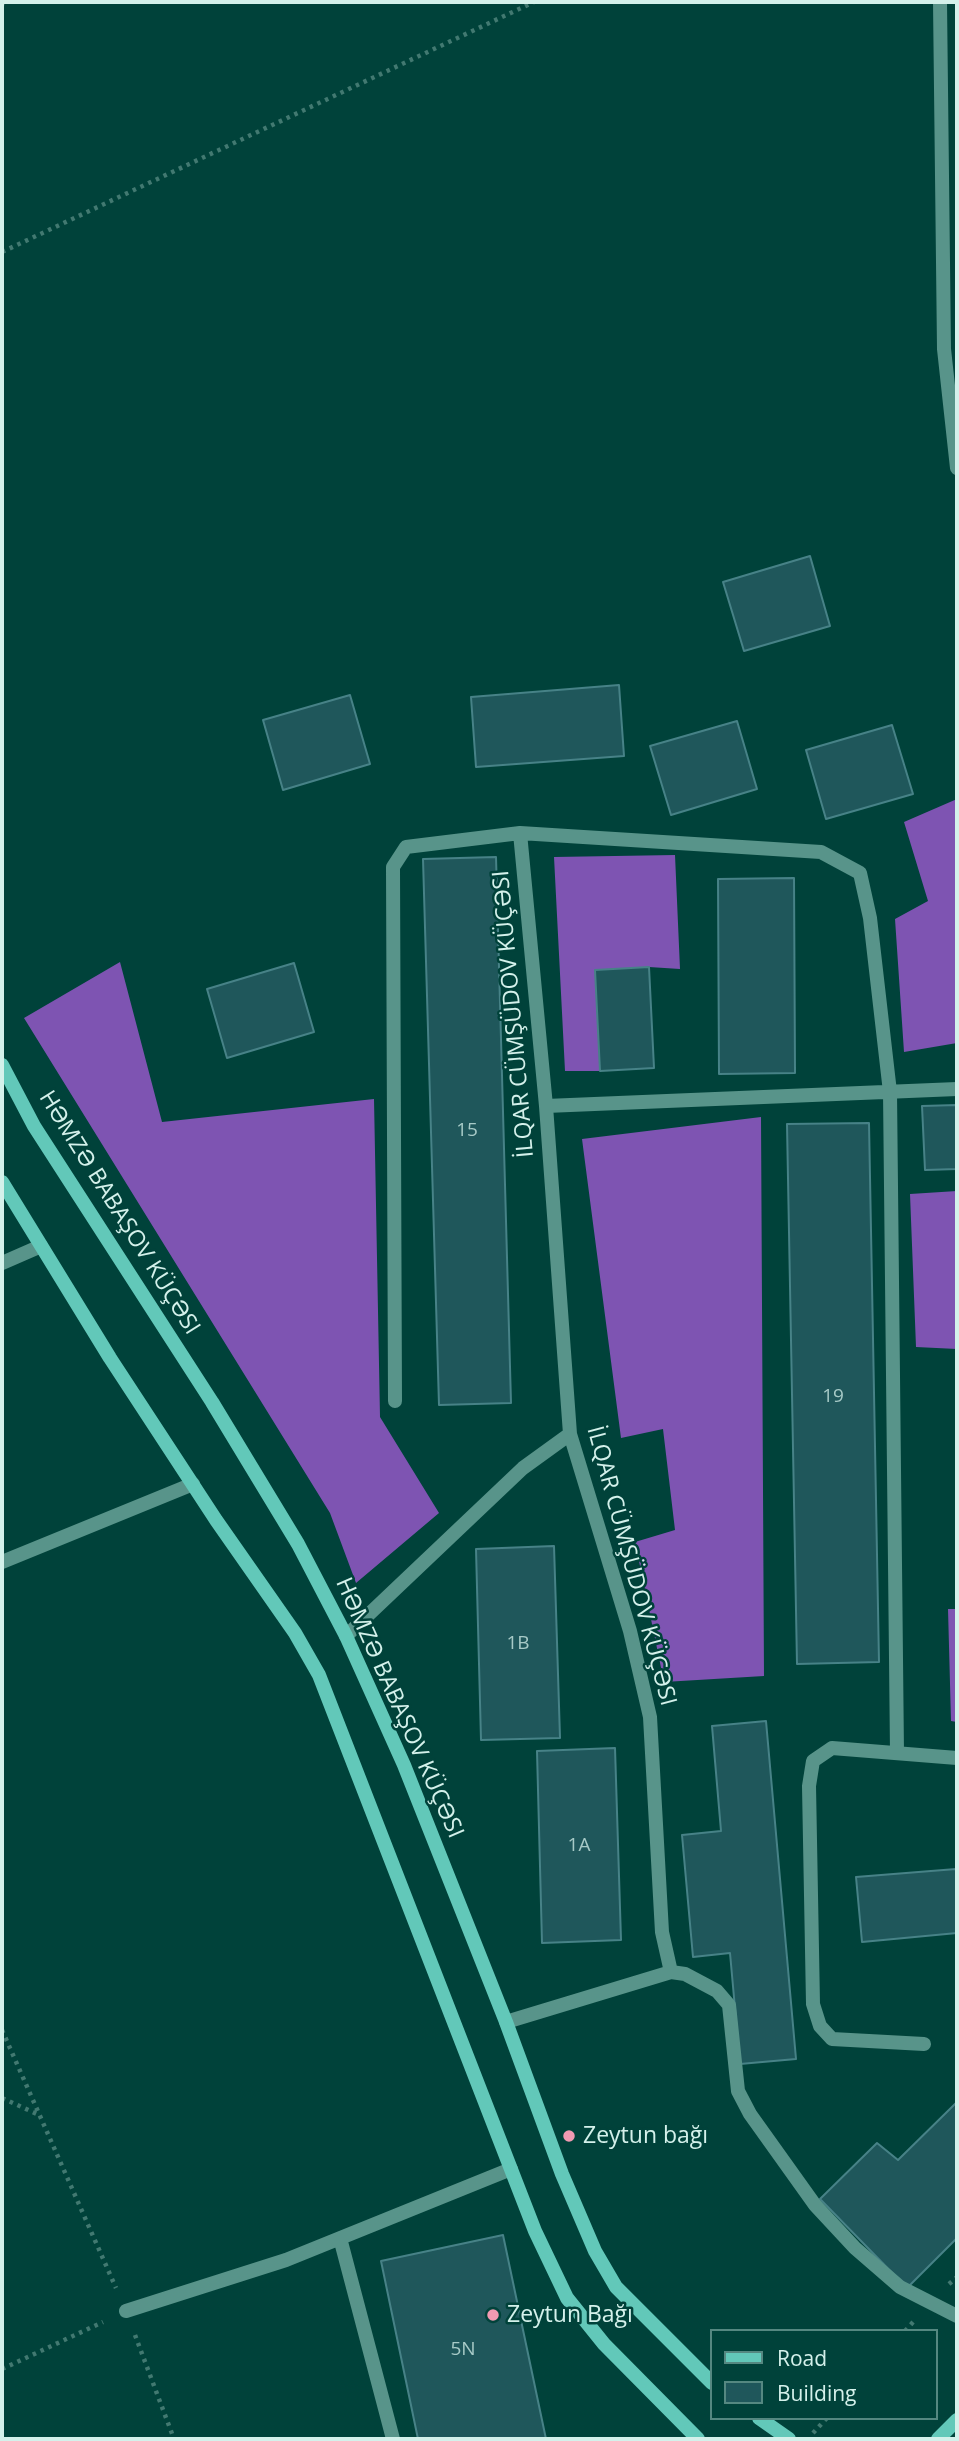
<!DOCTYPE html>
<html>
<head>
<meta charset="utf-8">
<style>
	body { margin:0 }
	#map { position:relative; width:959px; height:2441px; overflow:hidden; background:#00423a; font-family:"Open Sans",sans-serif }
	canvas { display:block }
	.frame { position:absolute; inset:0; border:4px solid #d4f1eb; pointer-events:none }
	.legend { position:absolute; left:710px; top:2329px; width:228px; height:91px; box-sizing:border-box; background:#00423a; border:2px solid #558881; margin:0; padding:9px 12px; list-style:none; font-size:21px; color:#d4f1eb }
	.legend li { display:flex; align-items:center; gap:14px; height:35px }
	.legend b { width:35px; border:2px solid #558881 }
</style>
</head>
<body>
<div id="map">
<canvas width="959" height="2441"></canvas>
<div class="frame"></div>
<ul class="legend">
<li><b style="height:9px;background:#62c8b9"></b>Road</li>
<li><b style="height:19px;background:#1f575b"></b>Building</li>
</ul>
</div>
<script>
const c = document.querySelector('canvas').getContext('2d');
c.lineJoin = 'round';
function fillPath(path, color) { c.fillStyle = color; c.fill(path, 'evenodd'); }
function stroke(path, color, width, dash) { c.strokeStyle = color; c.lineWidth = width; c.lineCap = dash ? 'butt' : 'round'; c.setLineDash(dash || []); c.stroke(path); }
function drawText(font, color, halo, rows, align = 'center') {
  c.font = font + ' "Open Sans",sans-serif'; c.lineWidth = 5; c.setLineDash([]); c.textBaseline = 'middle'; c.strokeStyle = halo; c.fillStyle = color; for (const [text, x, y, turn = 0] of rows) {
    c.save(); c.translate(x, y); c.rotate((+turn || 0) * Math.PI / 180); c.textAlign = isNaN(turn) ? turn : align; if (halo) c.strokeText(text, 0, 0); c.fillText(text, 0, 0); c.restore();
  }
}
fillPath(new Path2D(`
	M957,799V1043L904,1052L895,919L928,901L904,822Z
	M675,855L680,969L649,967L595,970L600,1071H565L554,857Z
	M120,962L162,1122L374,1099L380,1417L439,1513L356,1583L330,1513L24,1018Z
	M761,1117L764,1676L664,1682L635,1542L675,1530L663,1429L621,1438L582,1139Z
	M957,1191V1349L916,1347L910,1194Z
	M948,1609H957V1722L951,1721Z`), '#7e54b2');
const building = new Path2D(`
	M810,556L830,626L744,651L723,582Z
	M619,685L624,756L476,767L471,697Z
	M350,695L370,764L283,790L263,720Z
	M737,721L757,789L671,815L650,746Z
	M892,725L913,794L826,819L806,750Z
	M496,857L511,1403L439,1405L423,859Z
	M794,878L795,1073L719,1074L718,879Z
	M294,963L314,1032L227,1058L207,989Z
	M649,967L654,1068L600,1071L595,970Z
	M957,1105V1169L925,1170L922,1106Z
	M869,1123L879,1662L797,1664L787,1124Z
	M554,1546L560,1738L481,1740L476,1549Z
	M766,1721L796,2059L740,2064L730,1953L693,1957L682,1835L721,1831L712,1726Z
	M615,1748L621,1940L542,1943L537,1751Z
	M956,1869L957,1933L862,1942L856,1877Z
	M957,2102V2238L907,2288L820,2199L877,2143L898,2160Z
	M503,2235L546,2439H418L381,2261Z`);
fillPath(building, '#1f575b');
stroke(building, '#478287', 2);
stroke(new Path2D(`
	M2,5L3,2
	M2,252L534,2
	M2,2030L116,2288
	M2,2098L37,2114
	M949,2284L957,2277
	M905,2331L914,2321
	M135,2335L174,2439
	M2,2369L103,2322
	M813,2433L827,2418`), '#427971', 4.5, [3.5, 5]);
stroke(new Path2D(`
	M546,1106L957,1089
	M2,1263L41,1246
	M395,1401L393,867L406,847L520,833L821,852L860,873L870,918L890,1092L897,1753
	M2,1562L193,1484
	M346,1636L523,1468L570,1434
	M671,1972L685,1974L717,1991L729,2005L738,2091L750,2114L815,2205L855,2248L900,2287L957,2316
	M506,2022L671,1972L662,1932L650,1717L630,1631L570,1434L546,1106L520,833
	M924,2044L832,2039L820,2026L813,2004L809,1786L813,1761L832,1748L957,1758
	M340,2238L393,2439
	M126,2311L286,2260L511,2169`), '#58948a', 14);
stroke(new Path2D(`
	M940,2L944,349L957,468`), '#58948a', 14);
stroke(new Path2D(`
	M2,1065L34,1126L212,1402L298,1544L346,1636L404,1765L506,2022L562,2174L595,2251L616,2287L712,2383
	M2,1182L110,1358L216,1520L295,1633L319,1675L535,2231L567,2298L604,2344L698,2439
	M759,2418L789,2439
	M938,2439L957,2420`), '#62c8b9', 14);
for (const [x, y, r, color] of [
	[569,2136,7,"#f19ab2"],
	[493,2315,7,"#f19ab2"]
]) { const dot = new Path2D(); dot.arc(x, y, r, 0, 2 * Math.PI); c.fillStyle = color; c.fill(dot); stroke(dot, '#00423a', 2.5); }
drawText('19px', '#a7cac7', null, [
	["15",467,1131],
	["19",833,1397],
	["1B",518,1644],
	["1A",579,1846],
	["5N",463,2350]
]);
drawText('23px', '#d4f1eb', '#00423a', [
	["İLQAR CÜMŞÜDOV KÜÇƏSI",514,1014,-95],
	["HƏMZƏ BABAŞOV KÜÇƏSI",119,1213,58],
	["İLQAR CÜMŞÜDOV KÜÇƏSI",631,1566,75],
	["HƏMZƏ BABAŞOV KÜÇƏSI",399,1708,66]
]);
drawText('23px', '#d4f1eb', '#00423a', [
	["Zeytun bağı",583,2136],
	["Zeytun Bağı",507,2315]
], 'left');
</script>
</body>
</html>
